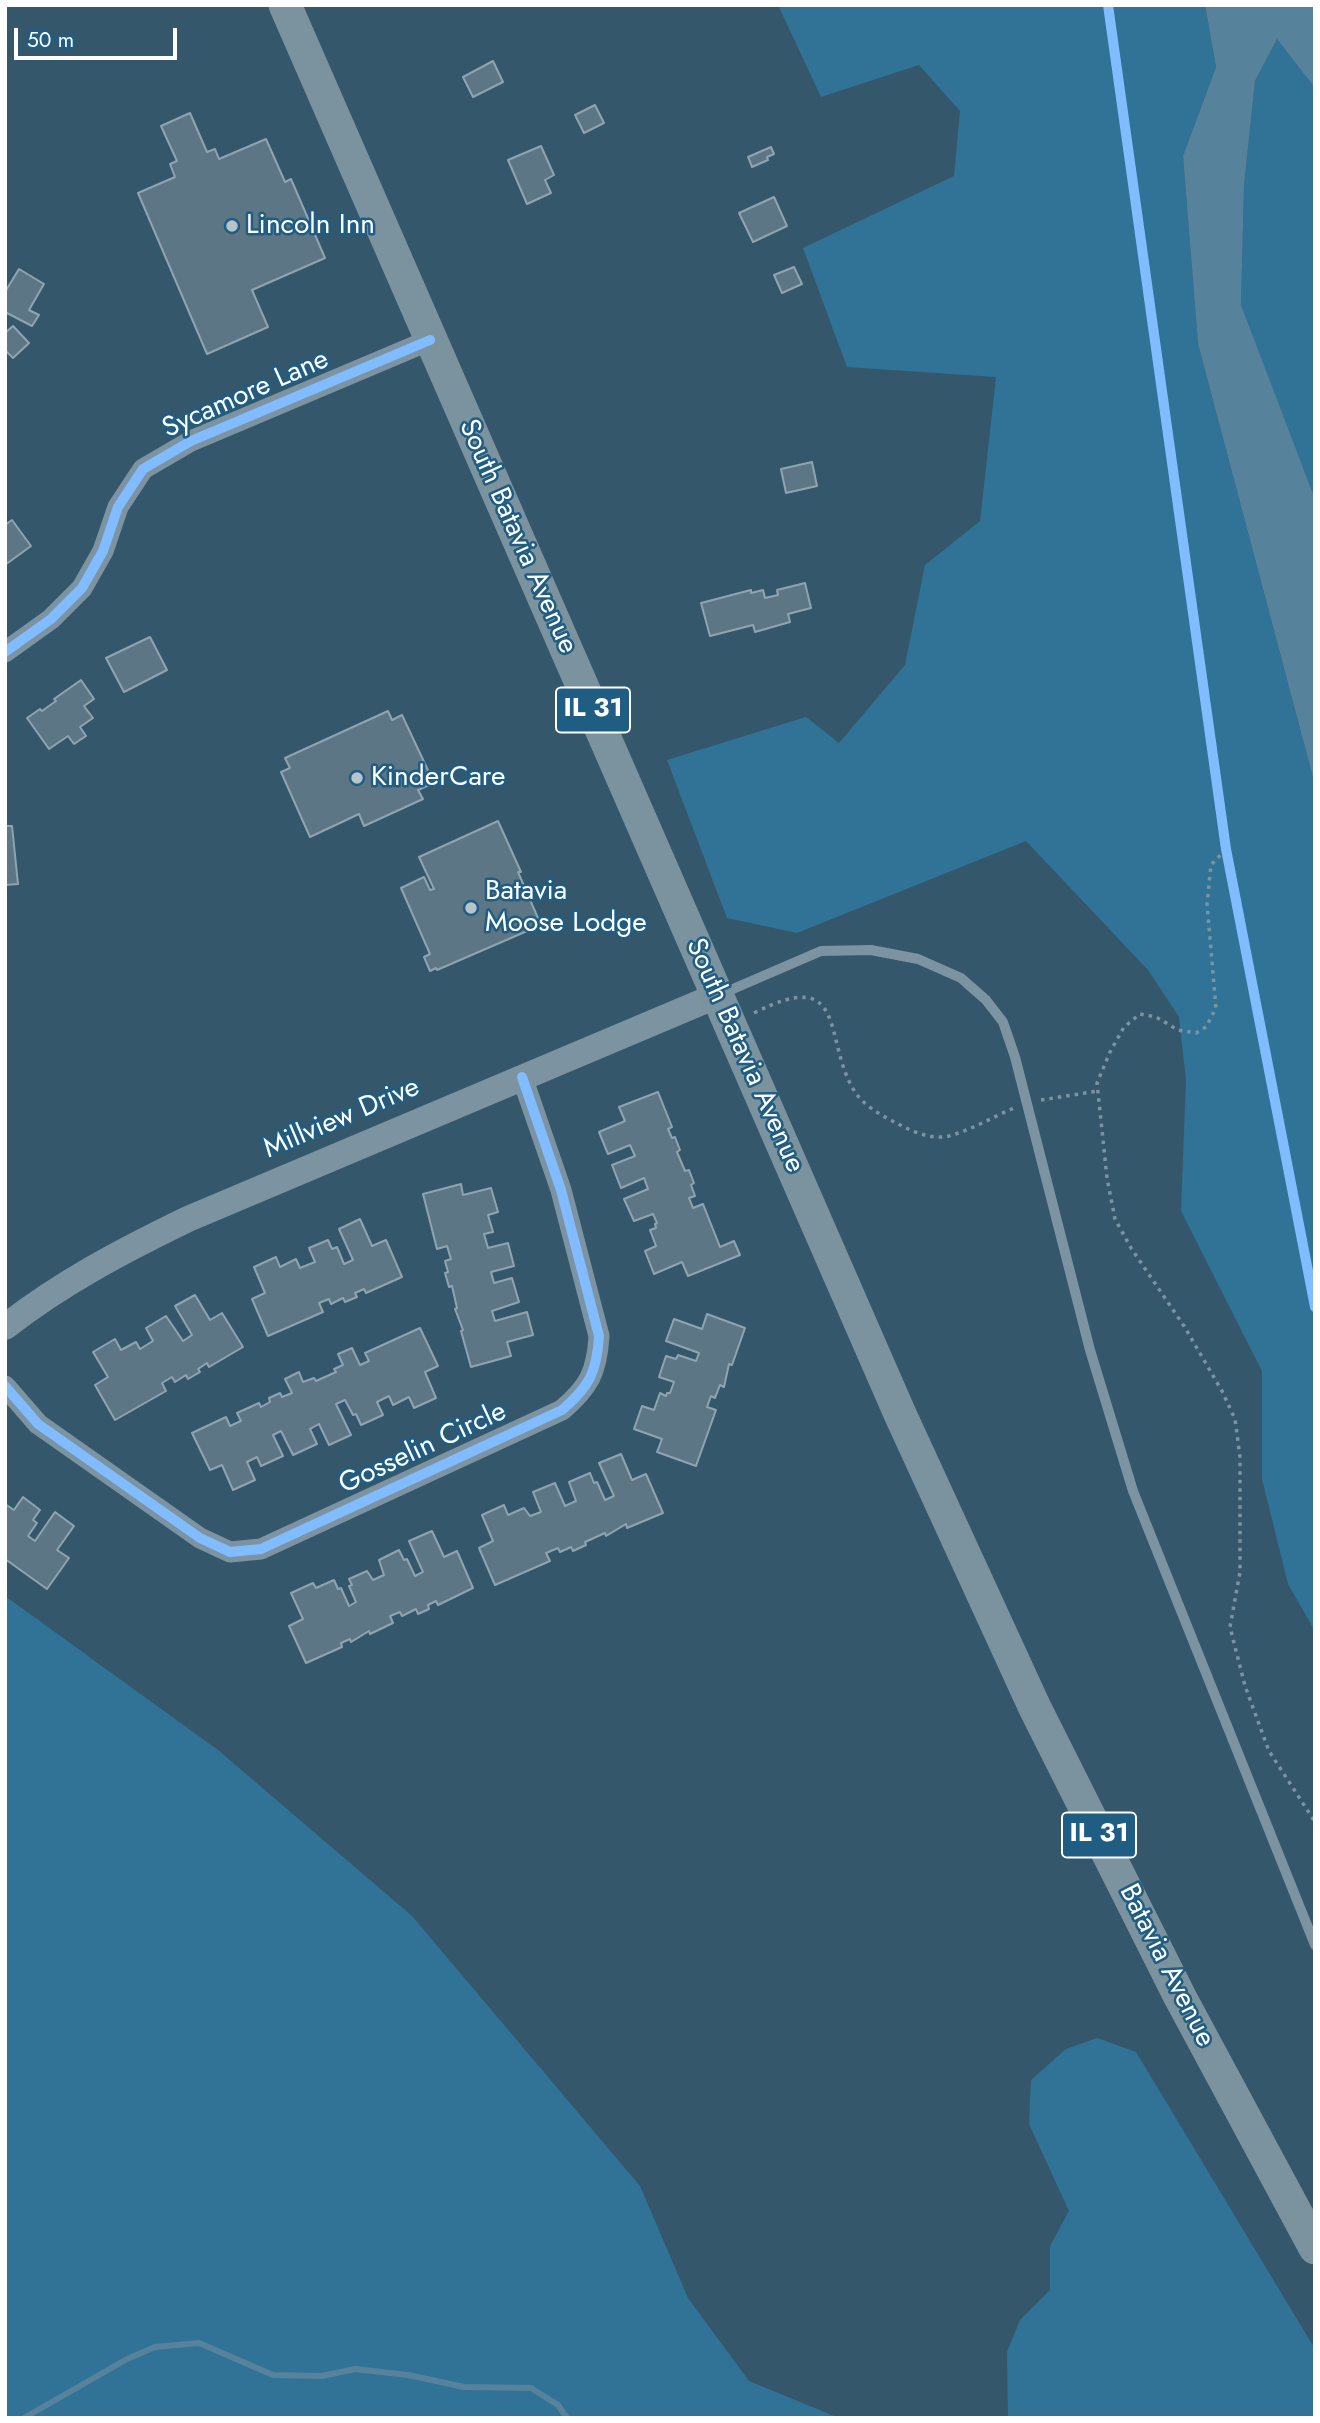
<!DOCTYPE html>
<html>
<head>
<meta charset="utf-8">
<style>
	body { margin:0 }
	#map { position:relative; width:1320px; height:2423px; overflow:hidden; background:#35576c; font-family:Jost,sans-serif }
	canvas { display:block }
	.frame { position:absolute; inset:0; border:7px solid #fff; pointer-events:none }
	.scale { position:absolute; left:14px; top:28px; width:163px; height:32px; box-sizing:border-box; border:4px solid #fff; border-top:0; padding-left:9px; font-size:21px; line-height:24px; white-space:nowrap; color:#fff; -webkit-text-stroke:5px #1f5d82; paint-order:stroke }
</style>
</head>
<body>
<div id="map">
<canvas width="1320" height="2423"></canvas>
<div class="frame"></div>
<div class="scale">50 m</div>
</div>
<script>
const c = document.querySelector('canvas').getContext('2d');
c.lineJoin = 'round';
function fillPath(path, color) { c.fillStyle = color; c.fill(path, 'evenodd'); }
function stroke(path, color, width, dash) { c.strokeStyle = color; c.lineWidth = width; c.lineCap = dash ? 'butt' : 'round'; c.setLineDash(dash || []); c.stroke(path); }
function drawText(font, color, halo, rows, align = 'center') {
  c.font = font + ' Jost,sans-serif'; c.lineWidth = 5; c.setLineDash([]); c.textBaseline = 'middle'; c.strokeStyle = halo; c.fillStyle = color; for (const [text, x, y, turn = 0] of rows) {
    c.save(); c.translate(x, y); c.rotate((+turn || 0) * Math.PI / 180); c.textAlign = isNaN(turn) ? turn : align; if (halo) c.strokeText(text, 0, 0); c.fillText(text, 0, 0); c.restore();
  }
}
fillPath(new Path2D(`
	M778,5H1205L1216,67L1183,156L1198,344L1315,785V1631L1288,1584L1262,1479V1371L1181,1211L1186,1080L1179,1017L1148,970L1026,841L797,933L727,918L667,760L806,717L839,743L905,665L925,565L980,521L996,377L847,367L803,248L954,176L960,111L919,65L821,97Z
	M1277,39L1315,88V499L1241,306L1244,186L1255,81Z
	M5,1596L218,1750L412,1916L640,2186L688,2298L749,2381L839,2418H5Z
	M1097,2038L1136,2052L1315,2349V2418H1008L1007,2352L1020,2320L1050,2290V2246L1069,2211L1029,2124L1031,2080L1066,2049Z`), '#307397');
fillPath(new Path2D(`
	M1205,5H1315V88L1277,39L1255,81L1244,186L1241,305L1315,499V785L1198,344L1183,156L1216,67Z`), '#57829b');
stroke(new Path2D(`
	M24,2418L127,2359L155,2347L199,2343L273,2375L322,2376L355,2369L408,2375L464,2387L531,2388L558,2405L567,2418`), '#57829b', 6);
const building = new Path2D(`
	M493,61L503,82L473,97L463,77Z
	M595,105L604,123L584,133L575,115Z
	M190,113L207,152L215,149L219,159L266,139L285,182L291,179L325,258L252,290L268,327L207,354L138,193L175,177L170,164L177,161L161,126Z
	M541,146L554,175L545,180L551,193L527,204L508,160Z
	M771,147L774,154L767,157L768,160L752,167L748,157Z
	M774,197L787,226L753,242L739,213Z
	M794,267L802,284L782,293L774,275Z
	M19,269L44,284L29,310L39,315L32,326L5,312V292Z
	M13,326L29,343L13,358L5,350V333Z
	M812,462L817,486L786,493L781,469Z
	M12,520L31,546L5,565V525Z
	M805,583L811,608L788,614L790,622L755,632L753,625L710,636L701,603L751,590V593L763,590L765,598L778,595L777,590Z
	M150,637L167,670L124,692L106,658Z
	M81,680L94,699L84,706L93,718L80,727L86,736L74,744L68,736L49,749L27,718L40,709L42,711L56,701L54,699Z
	M388,711L392,720L402,715L434,783L418,790L423,799L364,826L359,814L310,837L281,772L290,768L285,758Z
	M498,821L521,872H518L541,925L437,970L436,968L430,971L424,957L430,954L401,888L424,877L430,890L434,889L419,857Z
	M5,826H12L18,884L5,885Z
	M658,1092L672,1127L668,1129L672,1138L675,1137L680,1150L677,1152L685,1171L689,1170L694,1183L691,1185L695,1196L689,1198L693,1208L703,1204L720,1247L734,1241L740,1255L688,1276L682,1262L654,1274L645,1251L656,1246L650,1230L656,1228L655,1224L657,1223L653,1214L634,1221L624,1199L648,1189L644,1178L621,1188L612,1165L635,1156L630,1145L608,1154L599,1132L625,1121L619,1107Z
	M461,1184L463,1195L491,1188L498,1212L488,1215L493,1232L484,1234L488,1248L508,1243L514,1266L491,1272L494,1283L512,1278L519,1302L492,1311L495,1321L527,1312L533,1335L507,1342L511,1356L471,1367L461,1331L463,1330L455,1309L457,1308L452,1286L449,1287L445,1273L448,1272L445,1261L451,1259L447,1246L437,1249L423,1194Z
	M360,1219L372,1246L386,1240L402,1277L366,1293L364,1289L355,1293L357,1297L345,1302L343,1298L331,1304L329,1299L319,1303L323,1312L268,1336L252,1299L265,1293L254,1267L276,1257L280,1267L296,1259L300,1268L315,1262L309,1248L328,1240L332,1249L337,1247L344,1264L353,1260L339,1229Z
	M195,1295L210,1320L222,1313L243,1347L209,1367L207,1363L198,1369L200,1372L188,1379L186,1375L175,1382L172,1377L162,1383L166,1391L115,1420L95,1385L108,1377L93,1352L115,1339L121,1350L136,1342L140,1349L153,1341L146,1328L166,1316L183,1341L192,1335L175,1306Z
	M707,1314L745,1328L732,1365L729,1364L724,1387L720,1385L715,1398L711,1396L707,1407L716,1410L696,1466L657,1452L662,1439L634,1429L642,1406L654,1410L660,1393L666,1396L667,1393H670L674,1382L659,1377L666,1356L676,1359L678,1355L696,1361L699,1353L666,1341L674,1319L702,1329Z
	M420,1328L438,1366L425,1372L436,1398L414,1408L409,1397L393,1405L389,1396L377,1402L383,1415L361,1425L356,1414L353,1415L345,1400L336,1404L351,1435L329,1445L319,1424L310,1429L317,1444L293,1455L281,1431L273,1435L283,1456L261,1466L257,1457L247,1462L255,1480L233,1490L222,1465L210,1470L192,1433L226,1417L230,1426L241,1421L237,1413L259,1403L261,1407L270,1402L269,1398L280,1393L282,1397L292,1393L285,1379L299,1372L303,1382L314,1378L316,1381L336,1372L334,1369L343,1365L338,1354L352,1348L360,1365L369,1361L365,1353Z
	M621,1454L632,1480L646,1474L663,1513L627,1528L626,1524L606,1536L605,1533L585,1542L586,1545L573,1551L571,1547L560,1552L558,1548L546,1553L550,1561L495,1585L479,1548L493,1541L482,1515L504,1505L508,1515L524,1508L530,1516L541,1512L533,1492L555,1483L565,1506L576,1501L569,1482L590,1473L594,1483L597,1482L605,1500L614,1496L599,1463Z
	M23,1497L40,1510L33,1520L37,1523L28,1536L35,1541L55,1512L74,1526L57,1550L69,1558L47,1589L5,1559V1504L14,1510Z
	M432,1531L444,1557L457,1551L473,1588L438,1605L436,1601L428,1605L429,1609L418,1614L416,1609L402,1616L400,1612L390,1616L393,1623L370,1634L369,1631L351,1642L350,1639L341,1643L342,1647L306,1663L289,1626L303,1619L291,1593L313,1583L316,1588L334,1580L338,1589L341,1588L349,1606L356,1602L349,1586L352,1585L349,1579L367,1571L373,1580L384,1575L379,1560L399,1550L404,1560L407,1559L415,1576L423,1572L409,1541Z`);
fillPath(building, '#5d7685');
stroke(building, '#8fa4b0', 2);
stroke(new Path2D(`
	M1226,849L1211,865L1207,904L1216,1008L1206,1027L1196,1033L1178,1030L1156,1017L1140,1014L1124,1027L1110,1052L1097,1083L1107,1178L1115,1219L1131,1248L1184,1326L1222,1391L1235,1419L1240,1457V1572L1230,1627L1245,1686L1269,1751L1315,1822
	M754,1013C850,964 822,1041 855,1092C865,1107 883,1116 898,1124C914,1132 931,1140 949,1136C971,1130 993,1117 1014,1108
	M1041,1100L1098,1091`), '#7c93a2', 3.5, [3.5, 5]);
stroke(new Path2D(`
	M719,995L821,951L871,950L918,959L961,978L986,1000L1003,1022L1015,1057L1090,1350L1133,1491L1315,1945`), '#7c93a2', 10);
stroke(new Path2D(`
	M5,652L51,619L82,588L103,551L118,507L143,469L191,441L430,340
	M5,1386L38,1424L200,1538L230,1552L261,1549L562,1410C589,1387 597,1372 599,1336L561,1190L522,1077`), '#7c93a2', 21);
stroke(new Path2D(`
	M5,1327C61,1283 124,1250 188,1219L716,996`), '#7c93a2', 26);
stroke(new Path2D(`
	M285,5L900,1414L1035,1708L1180,1997L1315,2248`), '#7b929f', 33);
stroke(new Path2D(`
	M1108,5L1226,849L1315,1307
	M5,652L51,619L82,588L103,551L118,507L143,469L191,441L430,340
	M5,1386L38,1424L200,1538L230,1552L261,1549L562,1410C589,1387 597,1372 599,1336L561,1190L522,1077`), '#80bcff', 10);
for (const [x, y, r, color] of [
	[232,226,7,"#b8c4cc"],
	[357,778,7,"#b8c4cc"],
	[471,908,7,"#b8c4cc"]
]) { const dot = new Path2D(); dot.arc(x, y, r, 0, 2 * Math.PI); c.fillStyle = color; c.fill(dot); stroke(dot, '#1f5d82', 2.5); }
for (const [x, y, w] of [
	[593,710,74],
	[1099,1835,74]
]) { const box = new Path2D(); box.roundRect(x - w / 2, y - 22.5, w, 45, 5); c.fillStyle = '#1f5d82'; c.fill(box); stroke(box, '#fff', 2); }
drawText('bold 26px', '#fff', null, [
	["IL 31",593,710],
	["IL 31",1099,1835]
]);
drawText('28px', '#fff', '#1f5d82', [
	["Lincoln Inn",246,226],
	["KinderCare",371,778],
	["Batavia",485,892],
	["Moose Lodge",485,924]
], 'left');
drawText('28px', '#fff', '#1f5d82', [
	["Sycamore Lane",246,395,-24],
	["South Batavia Avenue",517,537,66],
	["South Batavia Avenue",744,1056,66],
	["Millview Drive",342,1119,-23],
	["Gosselin Circle",423,1449,-25],
	["Batavia Avenue",1166,1966,63]
]);
</script>
</body>
</html>
